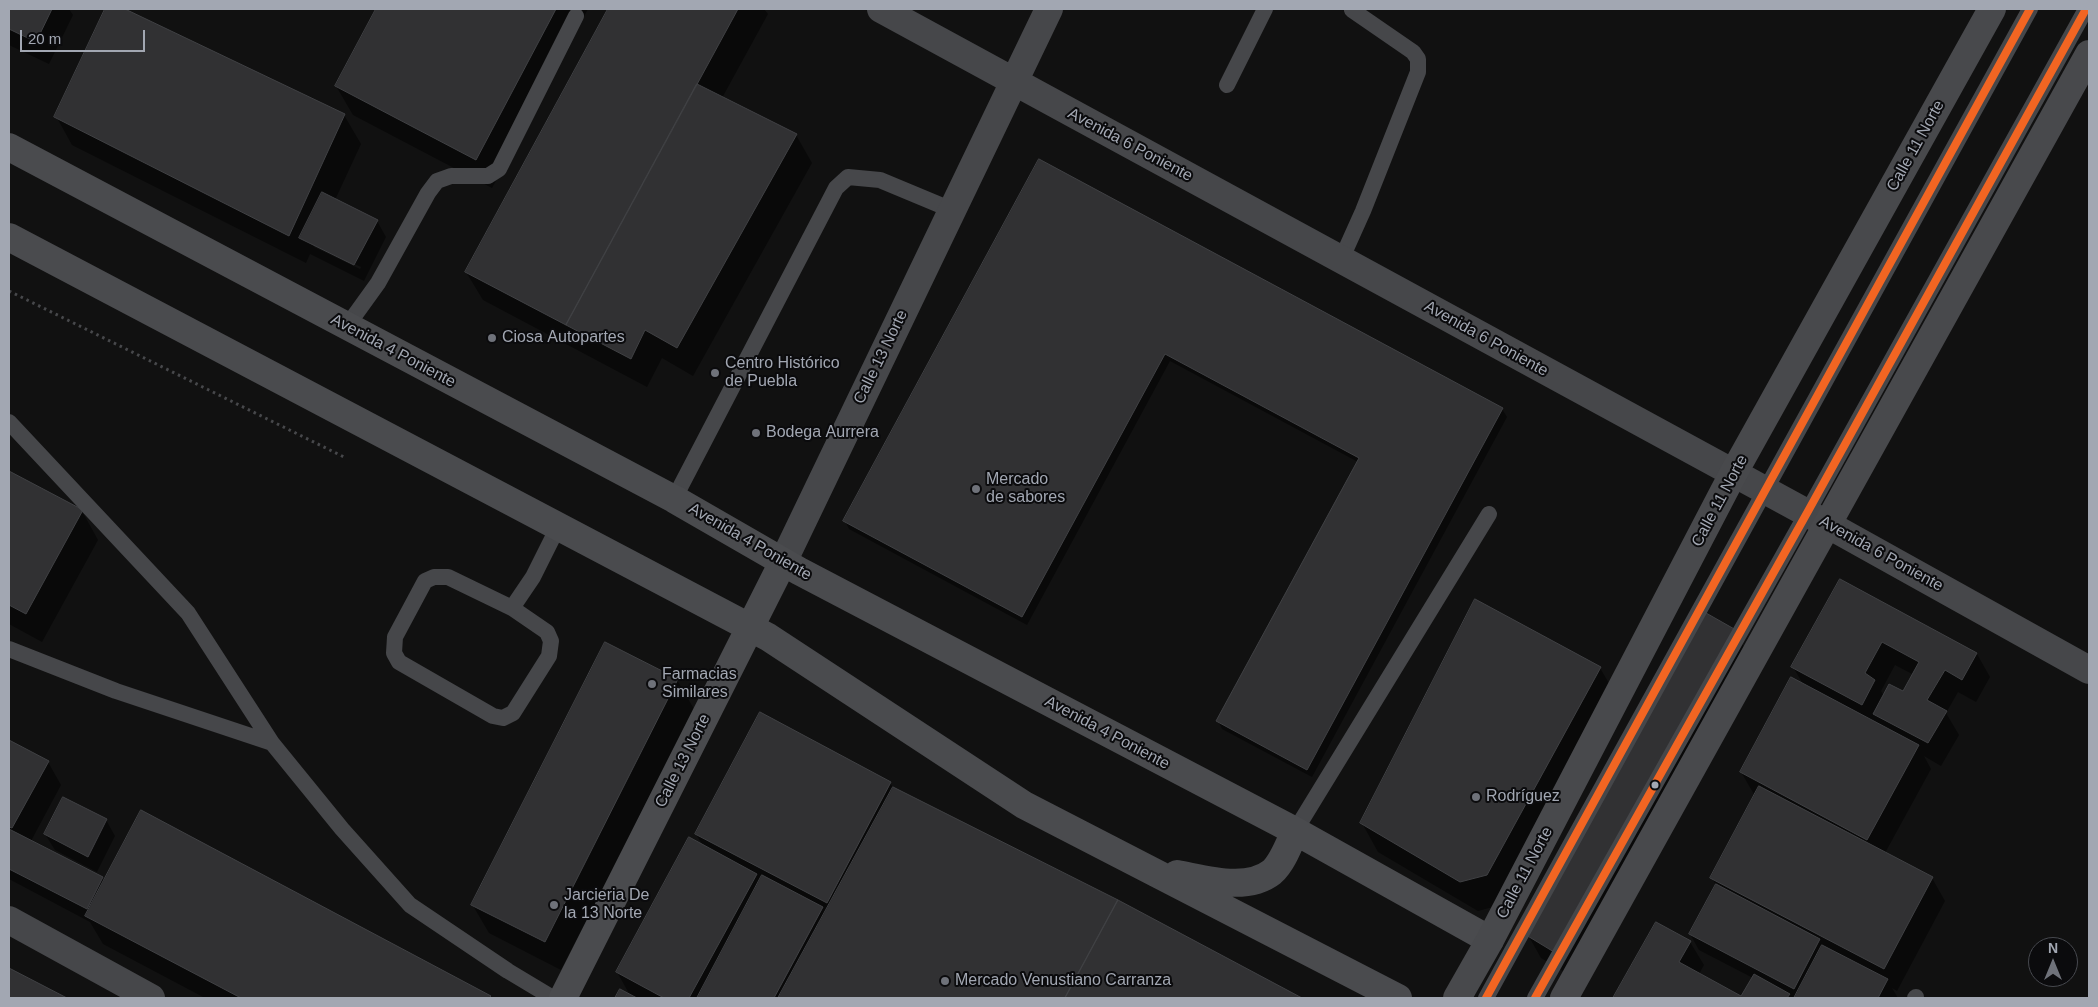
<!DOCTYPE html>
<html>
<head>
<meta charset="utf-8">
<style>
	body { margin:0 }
	#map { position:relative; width:2098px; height:1007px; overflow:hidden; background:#111; font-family:Helvetica,sans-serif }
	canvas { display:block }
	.frame { position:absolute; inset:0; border:10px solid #a2a7b2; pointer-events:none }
	.north { position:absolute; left:2028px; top:937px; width:50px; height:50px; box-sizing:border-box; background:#0b0b0d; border:1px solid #47494f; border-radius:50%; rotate:0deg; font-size:14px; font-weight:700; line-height:20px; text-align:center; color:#a2a7b2 }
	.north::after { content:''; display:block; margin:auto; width:18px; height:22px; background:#6f727a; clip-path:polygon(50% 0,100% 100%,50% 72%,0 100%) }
	.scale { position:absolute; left:20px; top:30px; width:125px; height:22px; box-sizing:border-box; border:2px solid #a2a7b2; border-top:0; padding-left:6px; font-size:15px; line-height:18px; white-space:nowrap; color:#a2a7b2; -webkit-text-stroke:4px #0b0b0d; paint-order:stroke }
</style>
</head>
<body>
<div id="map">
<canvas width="2098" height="1007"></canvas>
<div class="frame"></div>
<div class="north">N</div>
<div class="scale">20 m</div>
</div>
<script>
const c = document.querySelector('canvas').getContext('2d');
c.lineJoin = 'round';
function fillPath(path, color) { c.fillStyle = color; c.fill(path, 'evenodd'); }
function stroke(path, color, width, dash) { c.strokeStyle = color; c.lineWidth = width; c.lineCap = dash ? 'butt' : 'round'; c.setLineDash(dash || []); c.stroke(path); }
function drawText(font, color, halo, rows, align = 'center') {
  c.font = font + ' Helvetica,sans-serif'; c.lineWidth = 4; c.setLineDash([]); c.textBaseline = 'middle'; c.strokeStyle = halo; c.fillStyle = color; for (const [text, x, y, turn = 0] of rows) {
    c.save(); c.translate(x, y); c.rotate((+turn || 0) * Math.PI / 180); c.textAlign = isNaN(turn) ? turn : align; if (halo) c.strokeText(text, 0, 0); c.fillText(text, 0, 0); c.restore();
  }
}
fillPath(new Path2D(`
	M9,9H69L73,15L49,64L9,45Z
	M106,9H122L344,115L361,144L335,200L377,221L386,237L364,281L310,254L306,263L72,145L56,116ZM314,244L361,267L360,269L314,247Z
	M377,9H588L492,188L353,115L336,86Z
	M609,9H764L768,14L722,98L796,135L812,163L693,376L662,358L647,387L483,300L466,272Z
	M1039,161L1502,409L1507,417L1312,777L1222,729L1218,721L1358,462L1170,361L1027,625L849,529L845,521Z
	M9,472L82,511L98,540L42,642L9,624Z
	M1840,580L1977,654L1990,677L1976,702L1958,692L1946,713L1959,735L1941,766L1924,756L1931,769L1885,853L1932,878L1945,901L1897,991L1892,988L1898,998H1615L1656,924L1690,942L1704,965L1699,974L1742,998L1753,978L1699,950L1690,934L1716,885L1712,878L1755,796L1741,772L1803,684L1793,667ZM1895,665L1914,675L1904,693L1884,696L1881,691Z
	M1735,631L1748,654L1568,974L1541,958L1528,935Z
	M1600,668L1617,697L1504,904L1478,911L1378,852L1362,823Z
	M677,680L694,709L561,970L489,933L472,904Z
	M9,741L48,762L61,785L31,841L102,878L105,882L491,998H205L103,944L90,922L9,879Z
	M890,783L894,789L1117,901L1300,998H616L620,991L631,997L617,972L703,846L696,834Z
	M106,820L115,836L97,872L55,850L45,834Z
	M9,969L65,998H9Z`), '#0007');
const building = new Path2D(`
	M9,9H52L36,42L9,29Z
	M105,9H125L345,114L289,236L54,117Z
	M376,9H556L476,160L335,86Z
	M608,9H738L566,325L465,272Z
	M697,84L797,134L677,348L645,330L631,359L566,325Z
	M1039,159L1503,408L1307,770L1216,721L1359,458L1165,354L1022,617L843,521Z
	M322,192L378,220L354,265L299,238Z
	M9,471L83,510L26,614L9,605Z
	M1840,579L1977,653L1962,680L1945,670L1927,700L1947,711L1928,743L1873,714L1889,684L1903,691L1919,662L1882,642L1865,673L1875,680L1862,705L1791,667Z
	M1475,599L1601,667L1487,875L1460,882L1360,823Z
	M1706,613L1736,630L1554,952L1526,935Z
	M605,642L678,679L545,942L471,905Z
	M1791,677L1919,745L1867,840L1740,772Z
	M760,712L891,782L827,903L695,834Z
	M9,740L49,761L12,828L9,827Z
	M1759,786L1933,877L1884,969L1710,878Z
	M893,787L1118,900L1065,998H778Z
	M63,797L107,819L88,857L44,834Z
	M141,810L491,996L489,998H241L85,916Z
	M9,829L103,877L87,909L9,869Z
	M689,837L757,874L689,998H664L616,972Z
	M762,875L823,907L774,998H697Z
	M1716,884L1820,939L1794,989L1689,934Z
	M1118,900L1302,998H1065Z
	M1656,922L1691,941L1679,962L1741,996L1754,974L1790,994L1787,998H1613Z
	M1822,945L1888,979L1878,998H1794Z
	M9,968L67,998H9Z
	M620,989L637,998H615Z`);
fillPath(building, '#313133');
stroke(building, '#404144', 1);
stroke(new Path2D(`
	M9,291L344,457`), '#47484b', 3, [2.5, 4]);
stroke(new Path2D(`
	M1227,85L1265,9
	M1341,260L1363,211L1418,72V59L1413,52L1352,10
	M347,326L378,283L428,193L437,181L451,176H488L499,169L576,16
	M9,422L188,613L272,743L342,829L410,905L508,971L553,998
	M674,499L836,188L848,177L880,180L952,210
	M434,577H448L512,608L547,632L551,641L549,656L513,713L503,718L493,716L399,662L394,653L395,637L425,581Z
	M512,608L533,577L558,527
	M9,649L116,691L272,743
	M1295,831L1489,514
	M1486,998L2030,9
	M1535,998L1807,513L2086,9
	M1915,998L1916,997`), '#46474a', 16);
stroke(new Path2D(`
	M881,9L1807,513L2089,670
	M783,562L1049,9
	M9,920L151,998`), '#46474a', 28);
stroke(new Path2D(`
	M9,147L674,499L799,571L1295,831L1490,940
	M9,237L768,637L1024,805L1398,998
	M1177,874C1205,879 1247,892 1272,872C1283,862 1289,844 1295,831
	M563,998L783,562`), '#4a4b4e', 28);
stroke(new Path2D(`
	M1457,998L1490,940L1733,474L1992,9
	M1564,998L2089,54`), '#48494c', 28);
stroke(new Path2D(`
	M1486,998L2030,9
	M1535,998L1807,513L2086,9`), '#f26522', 8);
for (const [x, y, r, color] of [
	[492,338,5,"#6f727a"],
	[715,373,5,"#6f727a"],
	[756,433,5,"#6f727a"],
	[976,489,5,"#6f727a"],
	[652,684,5,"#6f727a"],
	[1655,785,4.5,"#a2a7b2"],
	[1476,797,5,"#6f727a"],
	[554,905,5,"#6f727a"],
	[945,981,5,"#6f727a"]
]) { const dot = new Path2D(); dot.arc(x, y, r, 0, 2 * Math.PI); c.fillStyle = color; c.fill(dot); stroke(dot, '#0b0b0d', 2); }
drawText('16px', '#a2a7b2', '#0b0b0d', [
	["Avenida 6 Poniente",1130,145,28],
	["Calle 11 Norte",1916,146,-61],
	["Avenida 6 Poniente",1486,339,29],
	["Avenida 4 Poniente",393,351,28],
	["Calle 13 Norte",881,357,-64],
	["Calle 11 Norte",1720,501,-62],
	["Avenida 4 Poniente",750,542,30],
	["Avenida 6 Poniente",1881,554,29],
	["Avenida 4 Poniente",1107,733,28],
	["Calle 13 Norte",683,761,-63],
	["Calle 11 Norte",1525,873,-62]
]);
drawText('16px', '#a2a7b2', '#0b0b0d', [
	["Ciosa Autopartes",502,338],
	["Centro Histórico",725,364],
	["de Puebla",725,382],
	["Bodega Aurrera",766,433],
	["Mercado",986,480],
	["de sabores",986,498],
	["Farmacias",662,675],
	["Similares",662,693],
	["Rodríguez",1486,797],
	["Jarcieria De",564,896],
	["la 13 Norte",564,914],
	["Mercado Venustiano Carranza",955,981]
], 'left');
</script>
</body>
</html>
